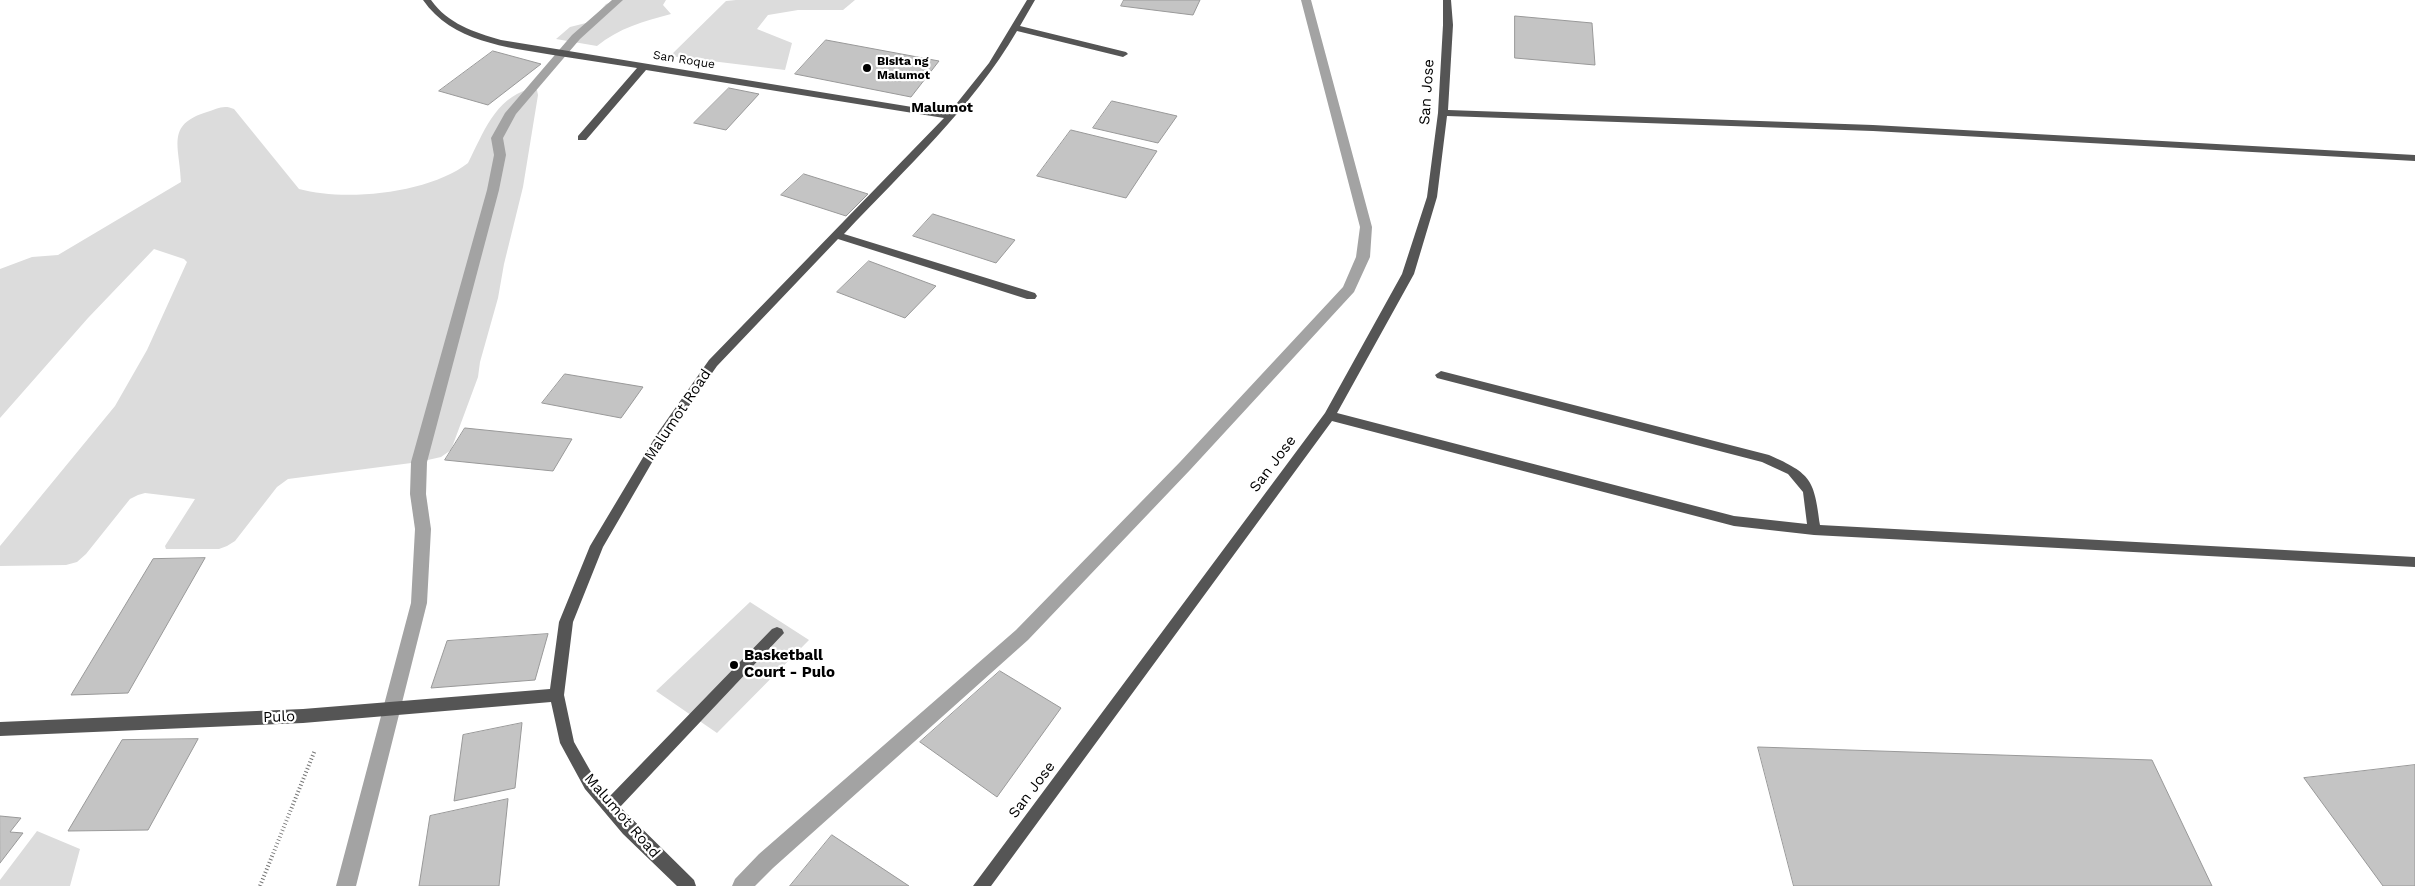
<!DOCTYPE html>
<html>
<head>
<meta charset="utf-8">
<style>
	body { margin:0 }
	canvas { display:block; background:#fff }
</style>
</head>
<body>
<canvas width="2415" height="886"></canvas>
<script>
const c = document.querySelector('canvas').getContext('2d');
c.lineJoin = 'round';
function fillPath(path, color) { c.fillStyle = color; c.fill(path, 'evenodd'); }
function stroke(path, color, width, dash) { c.strokeStyle = color; c.lineWidth = width; c.lineCap = dash ? 'butt' : 'round'; c.setLineDash(dash || []); c.stroke(path); }
function drawText(font, color, halo, rows, align = 'center') {
  c.font = font + ' "Work Sans",sans-serif'; c.lineWidth = 4.5; c.setLineDash([]); c.textBaseline = 'middle'; c.strokeStyle = halo; c.fillStyle = color; for (const [text, x, y, turn = 0] of rows) {
    c.save(); c.translate(x, y); c.rotate((+turn || 0) * Math.PI / 180); c.textAlign = isNaN(turn) ? turn : align; if (halo) c.strokeText(text, 0, 0); c.fillText(text, 0, 0); c.restore();
  }
}
fillPath(new Path2D(`
	M618,0H666L663,5L671,14C644,21 619,28 597,46L556,39L570,27L590,22L606,4Z
	M736,0H855L843,10H798L768,15L757,29L792,43L785,70L670,56L726,1Z
	M529,89L537,90L538,95L523,187L504,264L498,298L480,362L478,377L451,450L441,457L419,462L288,479L277,487L235,541L227,546L219,549H166L165,546L195,499L145,493L138,495L130,499L86,554L77,562L66,565L0,566V546L115,406L147,350L187,262L184,259L154,249L88,318L0,418V269L32,257L58,255L181,182C180,146 165,125 207,112C216,109 224,104 234,109L299,189C346,202 430,193 468,163C484,132 494,100 529,89Z
	M750,602L809,640L717,733L656,691Z
	M37,831L80,849L70,886H0V880Z`), '#dcdcdc');
fillPath(new Path2D(`
	M612,0H623L580,39L516,114L503,138L506,155L499,190L427,462L426,494L431,529L427,603L356,886H336L411,603L415,529L410,494L411,462L487,190L494,155L491,138L505,113L572,35Z
	M1301,0H1311L1372,227L1370,257L1354,292L1190,470L1028,640L773,868L755,886H732L735,879L759,854L1016,630L1180,462L1343,287L1356,257L1360,227Z`), '#a3a3a3');
const building = new Path2D(`
	M1124,0H1200L1193,15L1121,6Z
	M1515,16L1592,23L1595,65L1515,58Z
	M826,40L939,61L911,97L795,74Z
	M493,51L541,64L488,105L439,91Z
	M729,88L759,94L726,130L694,123Z
	M1112,101L1177,116L1158,143L1093,128Z
	M1071,130L1157,151L1126,198L1037,176Z
	M804,174L868,194L846,216L781,195Z
	M933,214L1015,240L996,263L913,236Z
	M869,261L936,286L905,318L837,292Z
	M565,374L643,387L621,418L542,403Z
	M465,428L572,439L553,471L445,460Z
	M205,558L128,693L71,695L153,559Z
	M548,634L535,680L431,688L447,641Z
	M1000,671L1061,708L997,797L920,742Z
	M522,723L515,788L454,801L463,735Z
	M198,739L148,830L68,831L122,740Z
	M1758,747L2152,760L2212,886H1794Z
	M2415,765V886H2383L2304,778Z
	M508,799L499,886H419L430,816Z
	M0,816L21,818L10,832L23,833L0,863Z
	M832,835L909,886H790Z`);
fillPath(building, '#c4c4c4');
stroke(building, '#999', 1);
stroke(new Path2D(`
	M260,886L315,750`), '#777', 4, [1, 2.5]);
fillPath(new Path2D(`
	M423,0H431C448,24 474,32 501,40L949,113L989,63L1027,0H1035L1020,26L1126,52L1128,54L1123,57L1017,31C972,108 905,169 844,234L1035,293L1037,296L1035,299H1027L838,239L717,366L665,440L603,547L573,622L564,695L574,742L595,779L610,796L772,629L777,627L782,629L784,633L620,807L694,880L696,886H677L623,834L585,789L560,743L551,702L303,723L0,736V722L303,709L550,689L559,622L590,546L657,434L709,360L944,118L646,70L586,140H578V136L637,68C609,64 581,59 553,55C506,47 452,42 423,0Z
	M1443,0H1451L1453,25L1448,110L1873,125L2415,155V161L1873,131L1447,116L1437,197L1414,274L1337,413L1734,516L1807,524L1803,492L1788,474L1762,462L1437,378L1435,375L1441,371L1769,455C1812,474 1814,480 1820,525L2415,557V567L1814,535L1734,526L1332,421L991,886H973L1325,413L1402,274L1427,197L1438,113L1443,25Z`), '#555');
for (const [x, y, r, color] of [
	[867,68,5,"#000"],
	[734,665,5,"#000"]
]) { const dot = new Path2D(); dot.arc(x, y, r, 0, 2 * Math.PI); c.fillStyle = color; c.fill(dot); stroke(dot, '#fff', 2); }
drawText('12px', '#000', '#fff', [
	["San Roque",684,60,9]
]);
drawText('bold 12px', '#000', '#fff', [
	["Bisita ng",877,61],
	["Malumot",877,75]
], 'left');
drawText('bold 14px', '#000', '#fff', [
	["Malumot",942,108]
]);
drawText('15px', '#000', '#fff', [
	["San Jose",1427,92,-86],
	["Malumot Road",678,415,-56],
	["San Jose",1273,464,-53],
	["Pulo",279,717,-2],
	["San Jose",1032,790,-53],
	["Malumot Road",622,816,49]
]);
drawText('bold 15px', '#000', '#fff', [
	["Basketball",744,656],
	["Court - Pulo",744,673]
], 'left');
</script>
</body>
</html>
